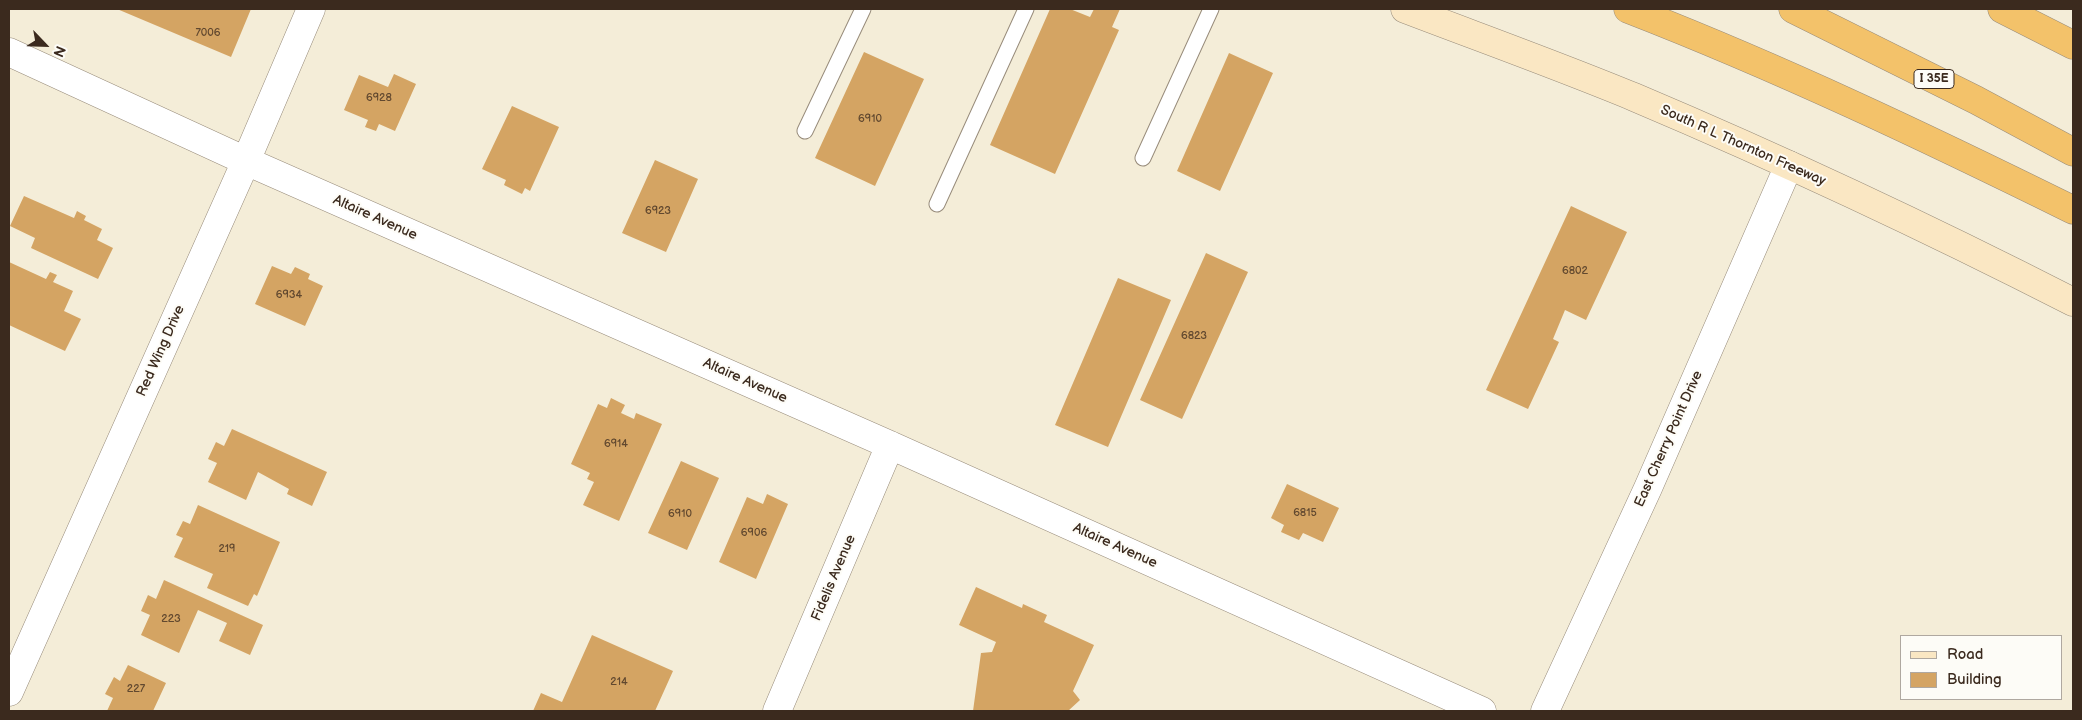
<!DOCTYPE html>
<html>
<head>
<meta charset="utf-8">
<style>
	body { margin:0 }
	#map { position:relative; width:2082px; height:720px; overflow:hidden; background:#f4edd8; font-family:"Balsamiq Sans",sans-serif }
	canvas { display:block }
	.frame { position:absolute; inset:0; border:10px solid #3b2a1e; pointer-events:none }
	.legend { position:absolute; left:1900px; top:635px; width:162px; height:65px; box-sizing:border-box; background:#fdfcf7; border:1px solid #afa8a0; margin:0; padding:6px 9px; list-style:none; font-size:15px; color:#3b2a1e }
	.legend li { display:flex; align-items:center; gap:10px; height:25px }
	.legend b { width:25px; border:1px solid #afa8a0 }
	.north { position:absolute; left:20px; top:20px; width:50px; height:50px; -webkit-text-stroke:4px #fdfcf7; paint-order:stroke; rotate:114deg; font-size:14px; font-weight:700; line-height:20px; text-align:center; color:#3b2a1e }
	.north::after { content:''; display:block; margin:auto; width:18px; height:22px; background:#3b2a1e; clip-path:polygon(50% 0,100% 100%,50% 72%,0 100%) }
</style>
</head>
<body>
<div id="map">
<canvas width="2082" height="720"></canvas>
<div class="frame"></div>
<ul class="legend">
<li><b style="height:6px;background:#fae7c3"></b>Road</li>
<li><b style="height:14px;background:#d4a463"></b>Building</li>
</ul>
<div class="north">N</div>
</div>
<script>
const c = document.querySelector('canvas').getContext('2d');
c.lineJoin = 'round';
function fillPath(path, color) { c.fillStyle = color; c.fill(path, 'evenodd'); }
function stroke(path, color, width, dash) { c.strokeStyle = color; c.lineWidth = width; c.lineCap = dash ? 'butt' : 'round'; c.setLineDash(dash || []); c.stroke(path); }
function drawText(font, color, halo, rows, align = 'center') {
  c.font = font + ' "Balsamiq Sans",sans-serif'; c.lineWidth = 4; c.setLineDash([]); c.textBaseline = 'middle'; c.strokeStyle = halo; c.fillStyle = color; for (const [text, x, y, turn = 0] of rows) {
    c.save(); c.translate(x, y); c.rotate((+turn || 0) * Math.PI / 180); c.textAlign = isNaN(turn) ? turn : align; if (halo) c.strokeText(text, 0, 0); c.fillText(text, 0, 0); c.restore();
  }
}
fillPath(new Path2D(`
	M117,9H251L231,57Z
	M1050,9H1070L1090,17L1094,9H1120L1112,27L1119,30L1055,174L990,145Z
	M864,52L924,79L875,186L815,158Z
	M1229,53L1273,73L1220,191L1177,171Z
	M394,74L416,84L395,131L379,124L376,131L365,127L368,120L344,110L359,75L388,87Z
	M512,106L559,127L530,191L525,188L522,194L504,185L506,180L482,169Z
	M655,160L698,179L666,252L622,233Z
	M24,196L74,218L77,211L86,216L84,220L102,229L97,240L113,248L98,279L31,248L35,238L10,226Z
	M1571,206L1627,232L1586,320L1565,310L1553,339L1559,342L1528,409L1486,390Z
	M1206,253L1248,272L1182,419L1140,400Z
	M9,262L46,279L50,272L57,275L53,282L73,291L64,311L81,319L65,351L9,325Z
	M272,266L291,274L295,267L310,274L308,279L323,286L305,326L255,304Z
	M1118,278L1171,300L1108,447L1055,425Z
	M611,398L625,405L621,413L634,419L636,413L662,424L619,521L583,505L594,482L587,479L590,473L571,464L598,404L607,408Z
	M232,429L327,472L312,506L287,494L289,489L258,472L246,500L208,482L217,463L208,459L216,442L224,446Z
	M681,461L719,478L687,550L648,533Z
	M1287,484L1339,508L1323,542L1303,533L1299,540L1281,532L1284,525L1271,518Z
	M767,494L788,504L756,579L719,562L747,497L763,504Z
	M198,505L280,542L257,596L254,594L248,606L207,588L213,574L174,557L183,538L176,535L183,521L190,524Z
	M164,580L263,625L250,655L219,641L227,623L198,610L179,653L141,635L150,615L141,611L148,595L156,599Z
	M976,587L1022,608L1023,604L1047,615L1044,622L1094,645L1073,691L1080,700L1068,711H973L981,653L992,652L996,642L959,625Z
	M592,635L673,671L655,711H533L541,693L562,702Z
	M128,665L166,683L153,711H107L113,698L105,694L114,677L120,681Z`), '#d4a463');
const lane = new Path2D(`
	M805,131L863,9
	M1143,158L1211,9
	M937,204L1026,9`);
const street = new Path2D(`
	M9,52L246,161L890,445L1482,711
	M9,692L246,161L311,9
	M777,711L890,445
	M1545,711L1648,488L1789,165`);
const secondary = new Path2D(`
	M1405,9C1481,38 1559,66 1634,97C1783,160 1930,229 2073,302`);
const highway = new Path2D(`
	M1628,9C1780,68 1927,138 2073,210
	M1793,9L1976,100L2073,152
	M2002,9L2073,45`);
stroke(lane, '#988c7b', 17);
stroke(street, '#988c7b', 29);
stroke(secondary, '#988c7b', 29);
stroke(highway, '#988c7b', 29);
stroke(lane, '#fff', 15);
stroke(street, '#fff', 28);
stroke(secondary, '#fae7c3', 28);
stroke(highway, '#f3c26a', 28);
drawText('11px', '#61482f', null, [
	["7006",208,33],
	["6928",379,98],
	["6910",870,119],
	["6923",658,211],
	["6802",1575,271],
	["6934",289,295],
	["6823",1194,336],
	["6914",616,444],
	["6815",1305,513],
	["6910",680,514],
	["6906",754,533],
	["219",227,549],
	["223",171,619],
	["214",619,682],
	["227",136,689]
]);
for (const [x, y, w] of [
	[1934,79,40]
]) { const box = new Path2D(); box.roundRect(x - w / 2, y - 9.5, w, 19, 4); c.fillStyle = '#fdfcf7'; c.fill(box); stroke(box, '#3b2a1e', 1); }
drawText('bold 12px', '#3b2a1e', null, [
	["I 35E",1934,79]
]);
drawText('14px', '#3b2a1e', '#fdfcf7', [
	["South R L Thornton Freeway",1743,146,24],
	["Altaire Avenue",375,218,24],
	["Red Wing Drive",161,351,-66],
	["Altaire Avenue",745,381,24],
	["East Cherry Point Drive",1669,439,-66],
	["Altaire Avenue",1115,546,24],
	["Fidelis Avenue",834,578,-67]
]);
</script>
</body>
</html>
